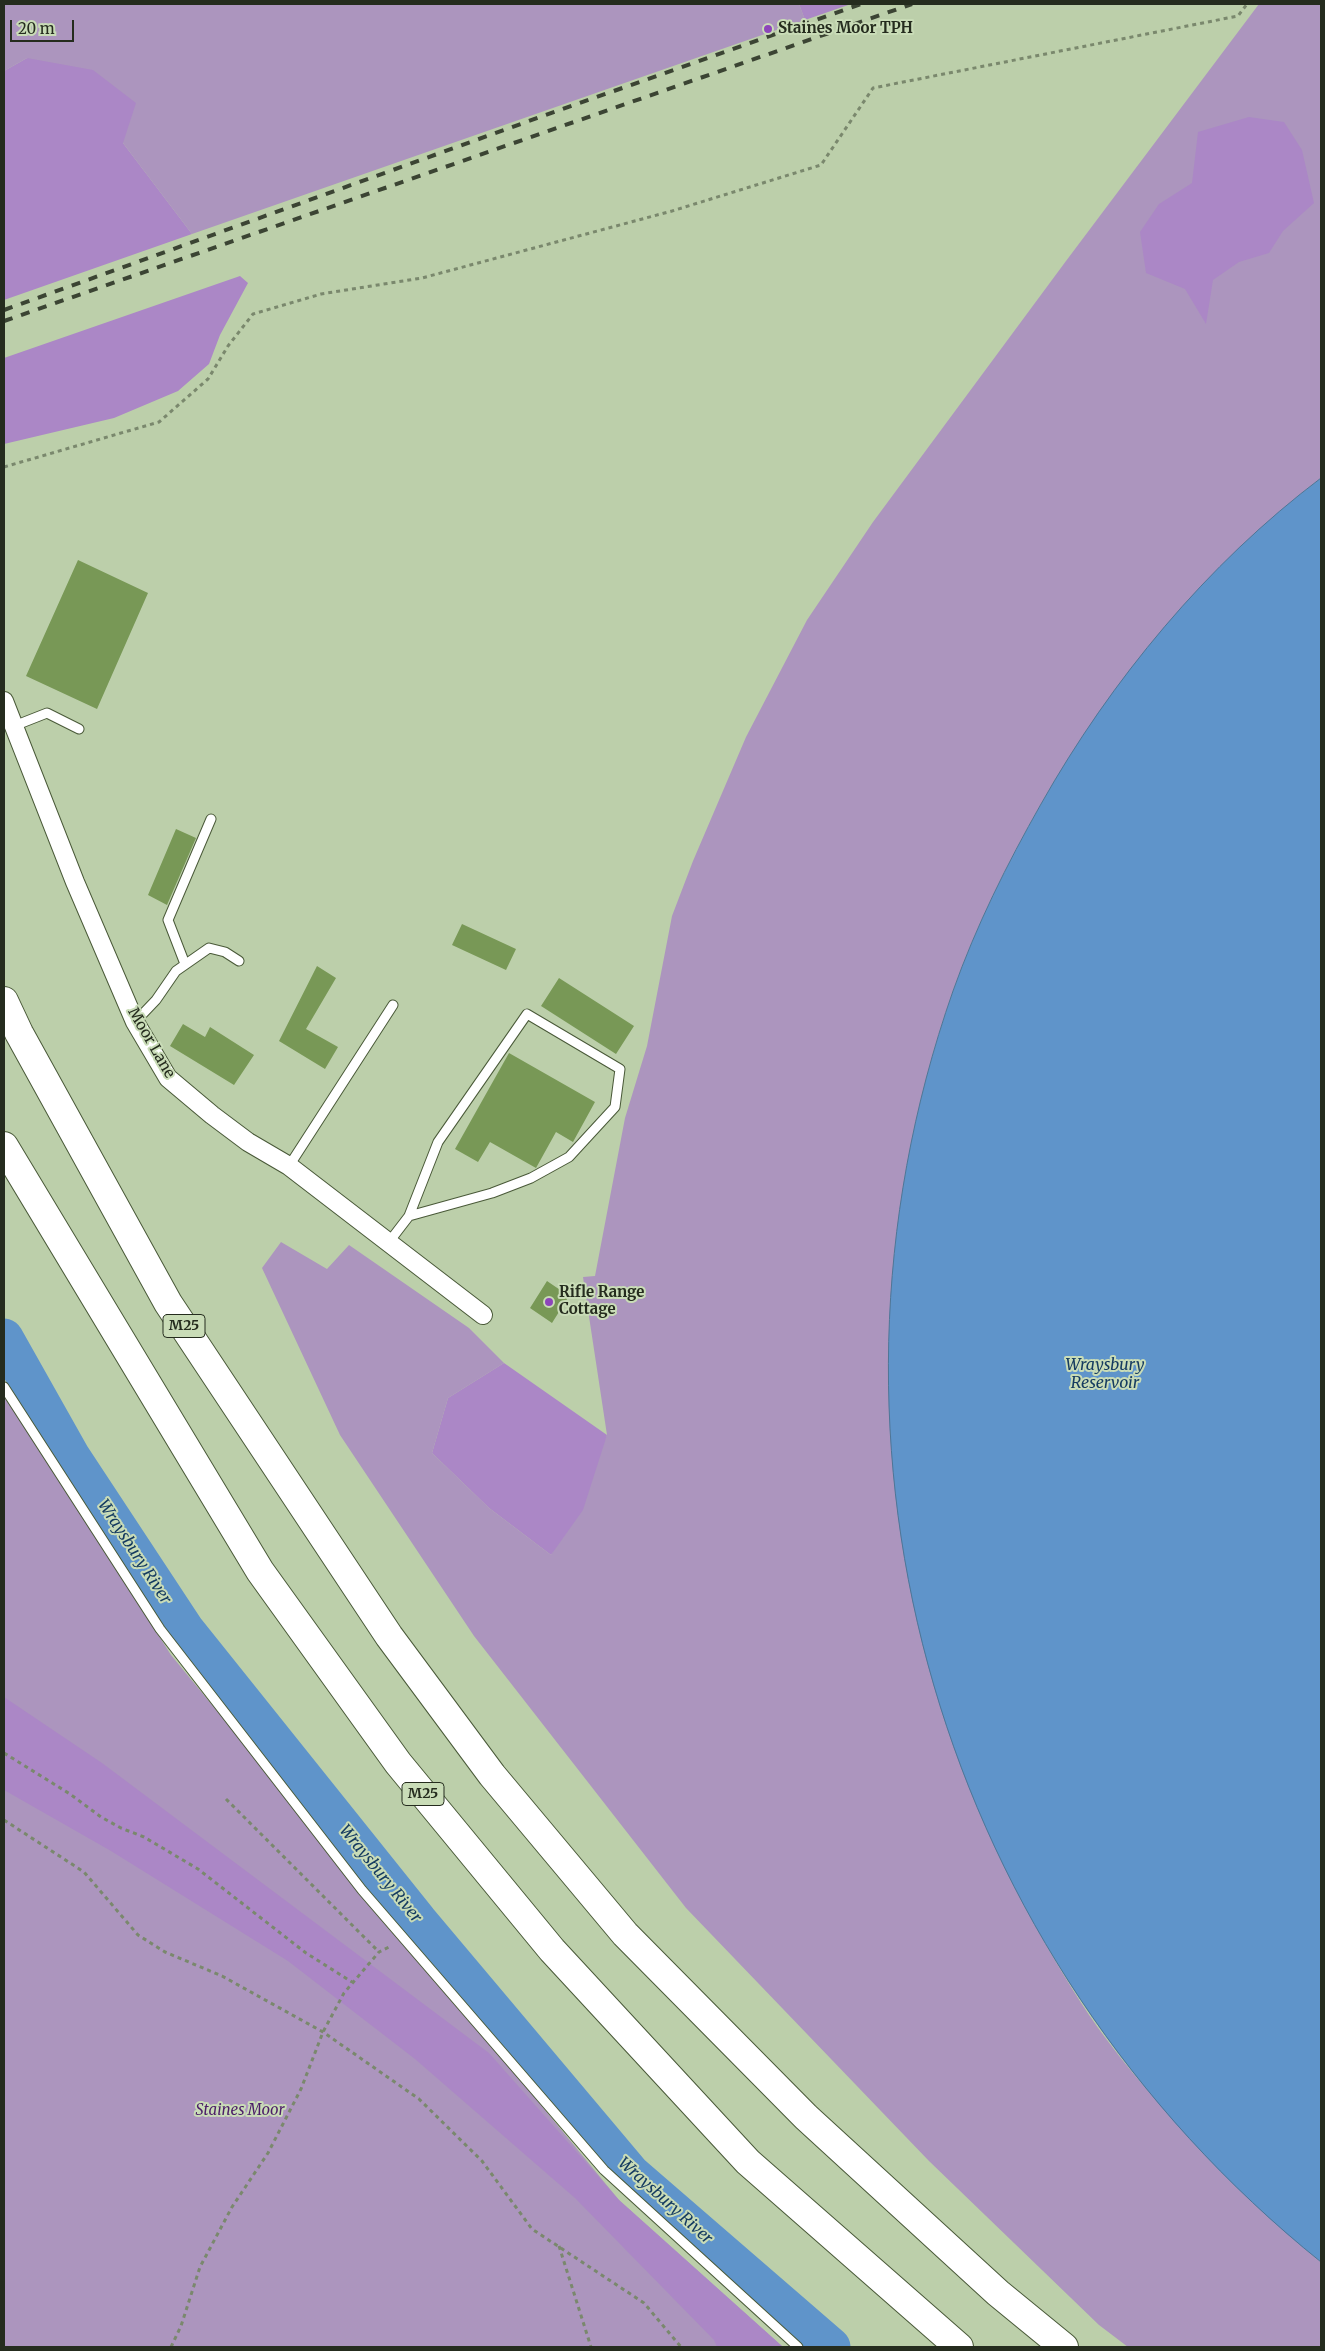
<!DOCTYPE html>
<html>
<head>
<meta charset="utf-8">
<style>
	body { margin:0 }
	#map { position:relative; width:1325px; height:2351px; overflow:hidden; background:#bccfaa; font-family:Merriweather,serif }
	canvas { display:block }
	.frame { position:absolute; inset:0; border:5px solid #252c1e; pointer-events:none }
	.scale { position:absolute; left:10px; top:20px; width:64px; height:22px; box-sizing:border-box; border:2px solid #252c1e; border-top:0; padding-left:6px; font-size:15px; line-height:18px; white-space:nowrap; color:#252c1e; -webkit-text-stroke:4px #c9dcb7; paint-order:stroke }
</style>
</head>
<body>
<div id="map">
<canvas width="1325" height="2351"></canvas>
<div class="frame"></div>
<div class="scale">20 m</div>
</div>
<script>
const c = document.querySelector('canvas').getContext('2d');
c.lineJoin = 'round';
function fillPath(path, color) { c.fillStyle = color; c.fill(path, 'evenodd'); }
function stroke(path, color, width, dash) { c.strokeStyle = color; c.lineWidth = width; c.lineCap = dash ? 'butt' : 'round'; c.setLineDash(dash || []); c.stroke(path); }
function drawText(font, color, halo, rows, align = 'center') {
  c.font = font + ' Merriweather,serif'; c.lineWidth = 4; c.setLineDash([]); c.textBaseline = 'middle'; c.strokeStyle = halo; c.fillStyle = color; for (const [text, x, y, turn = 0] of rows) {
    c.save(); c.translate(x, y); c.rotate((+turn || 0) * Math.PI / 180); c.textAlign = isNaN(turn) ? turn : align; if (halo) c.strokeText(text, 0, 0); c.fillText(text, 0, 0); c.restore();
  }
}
fillPath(new Path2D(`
	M4,4H799L805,20L192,234L123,143L27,58L4,71Z
	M1259,4H1321V478C1266,520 1218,569 1173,621C1122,680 1080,736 1041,804C1007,864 976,926 953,991C843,1304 876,1648 1041,1936C1061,1971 1082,2007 1107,2040C1142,2087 1182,2129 1223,2171C1255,2203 1286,2234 1321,2262V2347H1128L1099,2325L929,2161L686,1908L474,1636L340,1435L262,1268L281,1242L327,1269L349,1245L469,1328L504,1363L448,1398L432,1453L489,1508L551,1555L607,1435L583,1277L595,1276L625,1118L647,1046L672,916L693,861L746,737L807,620L873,522L1066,261Z
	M4,1393L171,1655L619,2200L783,2347H4Z`), '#ac95be');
fillPath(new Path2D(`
	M799,4H851L805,20Z
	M27,58L93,70L136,103L123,143L192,234L4,300V71Z
	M1249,117L1284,122L1302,150L1314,203L1283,231L1269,253L1239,262L1213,280L1206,324L1185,289L1146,273L1140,232L1159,204L1192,183L1198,132Z
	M240,276L248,283L220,335L209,364L178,391L114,418L4,444V358Z
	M504,1363L607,1435L583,1510L551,1555L489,1508L432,1453L448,1398Z
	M4,1697L102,1763L489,2053L619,2200L783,2347H717L714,2340L575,2198L415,2059L288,1961L111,1851L4,1790Z`), '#ab87c6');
const water = new Path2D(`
	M1321,478V2262C941,1956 791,1453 953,991C976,926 1007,864 1041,804C1111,680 1207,564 1321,478Z`);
fillPath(water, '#5f94ca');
stroke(water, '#4e7596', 1);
stroke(new Path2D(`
	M4,1338L71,1457L185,1630L418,1921L631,2174L831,2347`), '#5f94ca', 39);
fillPath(new Path2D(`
	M78,560L148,593L97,709L26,676Z
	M176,829L196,838L167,905L148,895Z
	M462,924L516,949L506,970L452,945Z
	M317,966L336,978L306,1029L338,1047L325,1069L279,1041Z
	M559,978L634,1026L616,1054L541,1006Z
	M183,1024L205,1037L210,1027L254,1055L234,1085L170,1046Z
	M509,1053L595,1102L573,1142L556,1132L536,1168L490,1142L478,1162L455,1149Z
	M547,1281L569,1296L552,1323L530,1308Z`), '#789856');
const lane = new Path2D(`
	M14,726L47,713L79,729
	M185,964L168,920L211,819
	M135,1022L156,1000L176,971L209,948L225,952L239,961
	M289,1166L393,1005
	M389,1242L409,1216L438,1142L527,1014L620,1069L615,1107L569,1157L531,1178L492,1193L409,1216
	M4,1387L160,1629L362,1890L604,2170L798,2347`);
const street = new Path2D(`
	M4,701L75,882L135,1022L168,1078L212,1115L248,1142L289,1166L483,1315`);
const highway = new Path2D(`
	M4,1001L19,1033L168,1303L389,1636L492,1775L625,1934L806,2117L998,2293L1064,2347
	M4,1146L260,1571L398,1763L552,1950L748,2162L959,2347`);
stroke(lane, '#495938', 11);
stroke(street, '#495938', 20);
stroke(highway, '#495938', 30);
stroke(new Path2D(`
	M4,467L159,422L208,379L228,346L253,314L321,294L422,278L672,211L821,165L873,88L1238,16L1247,4
	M4,1753L70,1794L101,1817L121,1828L144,1837L198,1869L306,1953L352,1982
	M226,1799L379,1952
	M4,1820L84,1872L138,1935L165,1952L222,1976L323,2032L419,2099L482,2161L532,2229L644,2303L681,2347
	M559,2246L591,2347
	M171,2347L181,2326L200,2267L232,2207L268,2153L301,2089L323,2032L344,1993L379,1952L391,1946`), '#7a886d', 3, [4, 4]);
stroke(lane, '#fff', 9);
stroke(street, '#fff', 18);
stroke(highway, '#fff', 28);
stroke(new Path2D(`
	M4,310L540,117L861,4
	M4,321L912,4`), '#3b4433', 4, [9, 9]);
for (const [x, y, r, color] of [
	[768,29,5,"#8d46ba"],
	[549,1302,5,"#8d46ba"]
]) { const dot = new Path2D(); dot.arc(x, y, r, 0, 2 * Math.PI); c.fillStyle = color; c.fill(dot); stroke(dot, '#c9dcb7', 2); }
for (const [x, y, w] of [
	[184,1326,42],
	[423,1794,42]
]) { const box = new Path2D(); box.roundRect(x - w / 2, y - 11.5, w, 23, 4); c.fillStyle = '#c9dcb7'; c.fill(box); stroke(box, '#252c1e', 1); }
drawText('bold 14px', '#252c1e', null, [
	["M25",184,1326],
	["M25",423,1794]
]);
drawText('bold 15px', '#252c1e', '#c9dcb7', [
	["Staines Moor TPH",778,29],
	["Rifle Range",559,1293],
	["Cottage",559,1310]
], 'left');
drawText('15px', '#252c1e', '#c9dcb7', [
	["Moor Lane",151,1043,60]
]);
drawText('italic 15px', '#4c1d68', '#c9dcb7', [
	["Staines Moor",240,2111]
]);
drawText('italic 16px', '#153b60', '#c9dcb7', [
	["Wraysbury",1105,1365],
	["Reservoir",1105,1383],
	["Wraysbury River",134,1552,57],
	["Wraysbury River",380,1874,51],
	["Wraysbury River",665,2201,42]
]);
</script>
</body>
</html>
